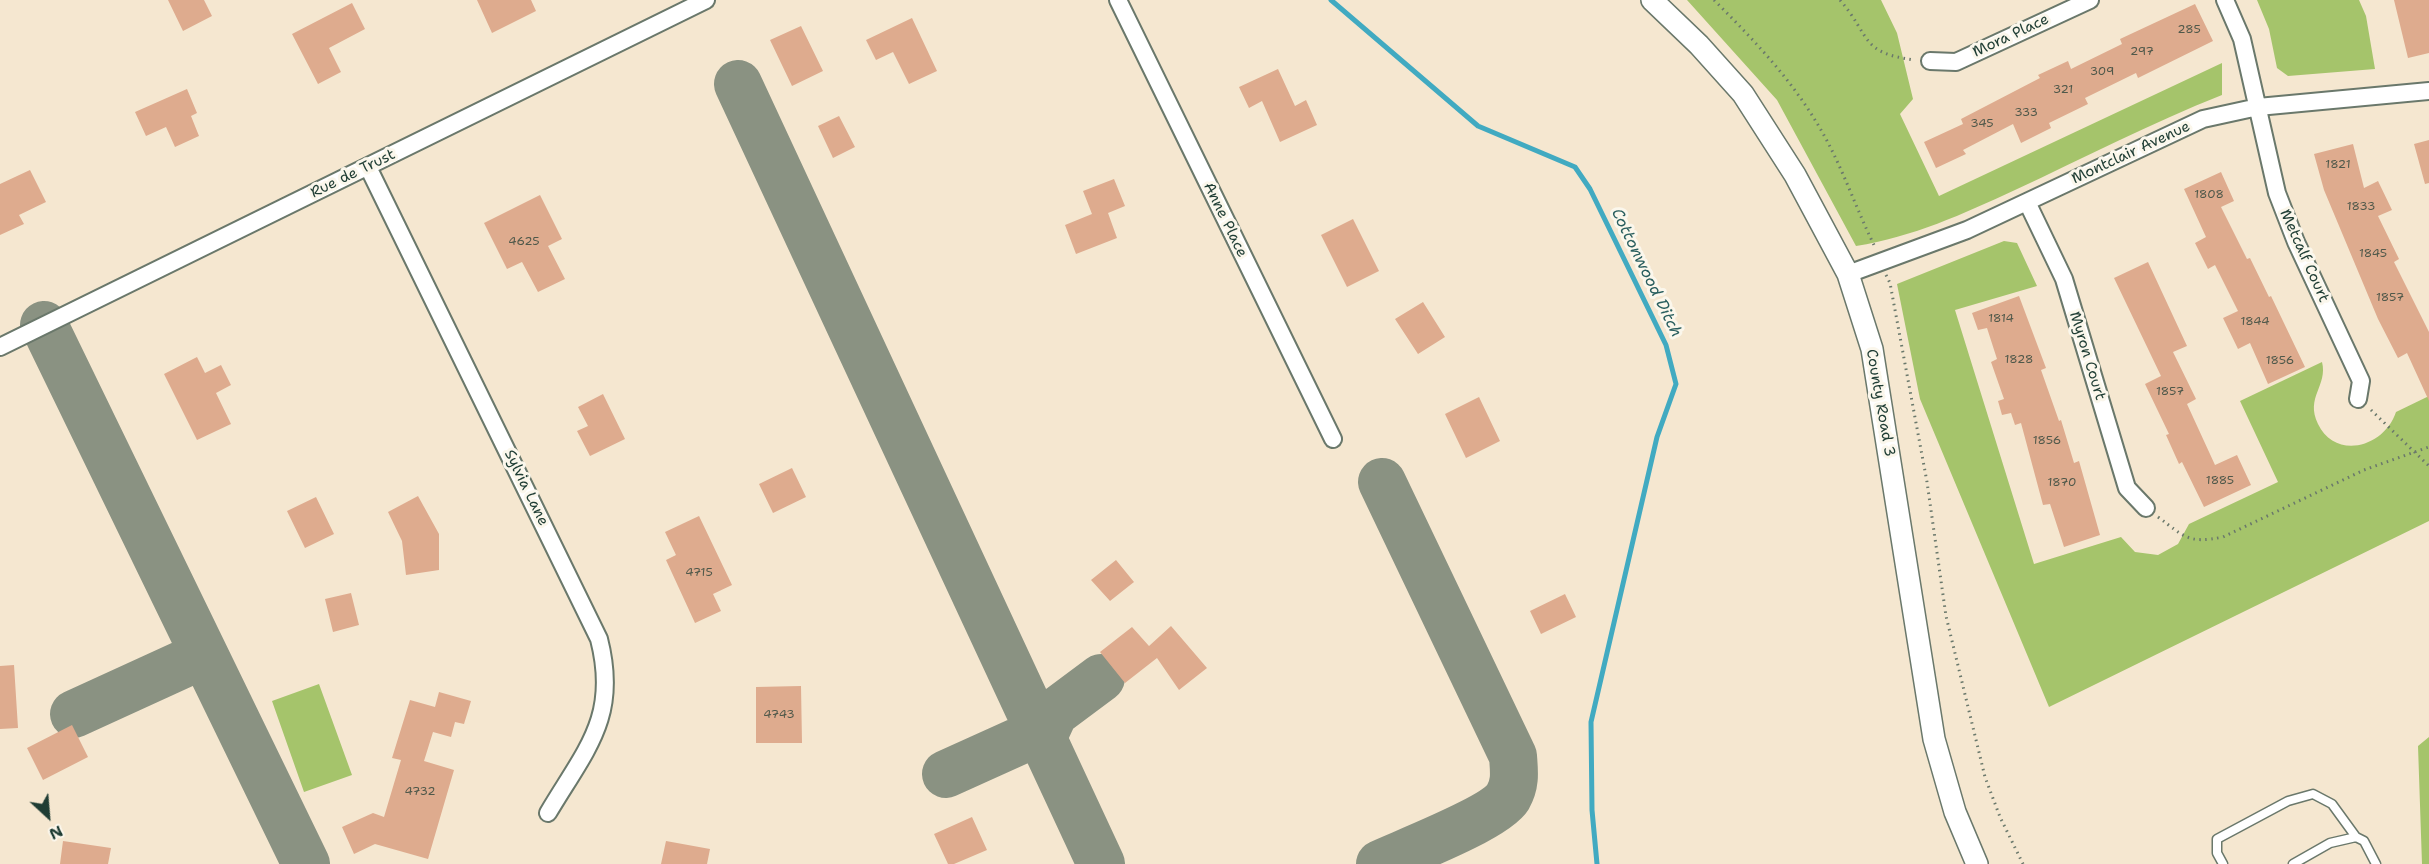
<!DOCTYPE html>
<html>
<head>
<meta charset="utf-8">
<style>
	body { margin:0 }
	#map { position:relative; width:2429px; height:864px; overflow:hidden; background:#f5e7d0; font-family:"Shantell Sans",sans-serif }
	canvas { display:block }
	.north { position:absolute; left:18px; top:786px; width:60px; height:60px; -webkit-text-stroke:4px #fbf7ec; paint-order:stroke; rotate:154deg; font-size:16px; font-weight:700; line-height:24px; text-align:center; color:#1f3d34 }
	.north::after { content:''; display:block; margin:auto; width:21px; height:27px; background:#1f3d34; clip-path:polygon(50% 0,100% 100%,50% 72%,0 100%) }
</style>
</head>
<body>
<div id="map">
<canvas width="2429" height="864"></canvas>
<div class="north">N</div>
</div>
<script>
const c = document.querySelector('canvas').getContext('2d');
c.lineJoin = 'round';
function fillPath(path, color) { c.fillStyle = color; c.fill(path, 'evenodd'); }
function stroke(path, color, width, dash) { c.strokeStyle = color; c.lineWidth = width; c.lineCap = dash ? 'butt' : 'round'; c.setLineDash(dash || []); c.stroke(path); }
function drawText(font, color, halo, rows, align = 'center') {
  c.font = font + ' "Shantell Sans",sans-serif'; c.lineWidth = 6; c.setLineDash([]); c.textBaseline = 'middle'; c.strokeStyle = halo; c.fillStyle = color; for (const [text, x, y, turn = 0] of rows) {
    c.save(); c.translate(x, y); c.rotate((+turn || 0) * Math.PI / 180); c.textAlign = isNaN(turn) ? turn : align; if (halo) c.strokeText(text, 0, 0); c.fillText(text, 0, 0); c.restore();
  }
}
fillPath(new Path2D(`
	M1687,0H1881L1897,33L1913,99L1900,114L1939,196L2222,63V95C2151,123 2084,158 2015,190C1963,214 1913,237 1856,246L1777,100Z
	M2257,0H2359L2366,16L2375,69L2288,76L2277,68L2269,29Z
	M2004,241L2017,243L2037,286L1955,310L2034,564L2121,537L2135,552L2158,555L2178,544L2189,524L2278,482L2240,401L2322,362C2328,386 2305,397 2318,424C2335,460 2384,448 2396,412L2429,396V521L2049,707L1920,399L1897,284Z
	M319,684L352,775L304,792L272,701Z
	M2429,737V864H2422L2418,746Z`), '#a5c46b');
stroke(new Path2D(`
	M1331,0L1478,126L1575,167L1590,189L1666,345L1676,384L1657,437L1591,722L1592,810L1597,864`), '#41aac1', 5);
stroke(new Path2D(`
	M738,84L1101,864
	M44,325L306,864
	M74,714L203,655
	M1042,739L1054,713L1101,678
	M946,774L1039,732
	M1380,864C1406,852 1495,818 1508,797C1516,783 1514,771 1513,756L1382,482`), '#8a9282', 48);
fillPath(new Path2D(`
	M168,0H204L212,16L183,31Z
	M477,0H531L536,11L492,33Z
	M2394,0H2429V53L2408,58Z
	M352,3L365,29L329,48L341,72L318,84L292,34Z
	M2195,4L2213,41L2138,78L2136,73L2085,98L2088,104L2049,123L2051,128L2021,143L2013,124L1963,150L1966,154L1936,168L1924,142L1963,124L1961,119L2040,78L2038,75L2068,61L2071,69L2122,44L2120,39Z
	M912,18L937,71L909,84L893,52L876,60L866,40Z
	M801,26L823,71L792,86L770,40Z
	M1278,69L1295,106L1306,100L1317,125L1280,142L1262,101L1249,108L1239,87Z
	M187,89L197,113L191,116L199,136L175,147L166,127L146,136L135,112Z
	M839,116L855,147L833,158L818,126Z
	M2429,140V183L2425,184L2414,144Z
	M2353,144L2364,188L2378,181L2392,210L2378,216L2399,259L2394,262L2429,332V401L2407,353L2398,358L2378,319L2324,190L2314,154Z
	M30,170L46,202L19,215L24,224L0,235V184Z
	M2221,172L2234,201L2221,207L2247,259L2250,258L2269,297L2271,296L2305,367L2268,384L2250,343L2238,349L2223,318L2238,311L2215,265L2208,269L2195,243L2206,237L2184,189Z
	M1114,179L1125,206L1108,213L1117,238L1076,254L1065,225L1092,214L1083,191Z
	M540,195L562,239L548,246L565,279L538,292L522,262L507,269L484,223Z
	M1353,219L1379,271L1347,287L1321,235Z
	M2148,262L2187,346L2173,352L2196,399L2187,404L2215,465L2237,455L2251,485L2204,507L2182,462L2179,464L2166,435L2169,434L2145,384L2161,376L2114,278Z
	M2019,296L2046,368L2041,370L2059,421L2061,420L2074,463L2079,461L2100,535L2064,547L2050,504L2043,505L2021,423L2015,425L2011,413L2002,415L1998,401L2004,399L1991,362L1997,359L1987,328L1978,330L1972,313Z
	M1423,302L1445,337L1418,354L1395,319Z
	M197,357L205,373L221,365L231,385L216,393L231,424L197,440L164,374Z
	M603,394L625,439L590,456L577,431L588,426L578,407Z
	M1479,397L1500,441L1466,458L1445,414Z
	M792,468L806,497L773,513L759,484Z
	M418,496L439,534V570L406,575L402,541L388,512Z
	M316,497L334,534L305,548L287,511Z
	M699,516L732,585L713,594L721,611L695,623L666,560L676,555L665,532Z
	M1116,560L1134,582L1110,601L1091,580Z
	M351,593L359,625L333,632L325,599Z
	M1565,594L1576,617L1541,634L1530,611Z
	M1171,626L1207,668L1179,690L1157,658L1125,683L1100,652L1132,627L1149,646Z
	M14,665L18,728L0,729V666Z
	M801,686L802,743H756V687Z
	M439,692L471,701L464,724L455,722L451,737L433,732L424,761L454,770L428,859L375,844L354,854L342,827L373,813L384,817L401,760L392,758L410,700L435,707Z
	M72,725L88,757L43,780L27,748Z
	M972,817L987,850L954,864H948L934,834Z
	M63,841L111,848L108,864H60Z
	M666,841L710,849L707,864H661Z`), '#deab8e');
const service = new Path2D(`
	M2223,864L2217,853V839L2288,801L2313,794L2332,804L2356,837
	M2293,864L2330,843L2356,837L2364,841L2376,864`);
const minor = new Path2D(`
	M1118,0L1333,439
	M2225,0L2242,39L2277,193L2296,242L2361,381L2358,399
	M1930,61L1956,62L2090,0
	M368,167L599,639C619,717 586,749 548,813
	M2027,202L2064,279L2127,488L2146,508
	M1848,274L1967,230L2203,119L2258,107L2429,91
	M0,347L706,0`);
const tertiary = new Path2D(`
	M1652,0L1699,45L1743,94L1795,175L1848,274L1872,349L1934,739L1955,812L1977,864`);
stroke(service, '#6a786b', 11);
stroke(minor, '#6a786b', 20);
stroke(tertiary, '#6a786b', 24);
stroke(new Path2D(`
	M1714,0C1754,40 1793,81 1821,130C1843,168 1856,209 1875,247
	M1840,0C1872,38 1860,53 1915,60
	M1886,275L1890,283L1927,482L1946,616L1985,777L2000,817L2023,864
	M2371,410L2429,466
	M2158,517C2185,537 2188,544 2223,537L2364,470L2429,447`), '#6a786b', 3, [1.5, 4.5]);
stroke(service, '#fff', 8);
stroke(minor, '#fff', 16);
stroke(tertiary, '#fff', 21);
drawText('12px', '#4f584a', null, [
	["285",2189,30],
	["297",2142,52],
	["309",2102,72],
	["321",2063,90],
	["333",2026,113],
	["345",1982,124],
	["1821",2338,165],
	["1808",2209,195],
	["1833",2361,207],
	["4625",524,242],
	["1845",2373,254],
	["1857",2390,298],
	["1814",2001,319],
	["1844",2255,322],
	["1828",2019,360],
	["1856",2280,361],
	["1857",2170,392],
	["1856",2047,441],
	["1885",2220,481],
	["1870",2062,483],
	["4715",699,573],
	["4743",779,715],
	["4732",420,792]
]);
drawText('15px', '#1f3d34', '#fbf7ec', [
	["Mora Place",2011,36,-25],
	["Montclair Avenue",2131,153,-25],
	["Rue de Trust",353,174,-26],
	["Anne Place",1225,220,64],
	["Metcalf Court",2304,256,66],
	["Myron Court",2087,356,73],
	["County Road 3",1880,403,80],
	["Sylvia Lane",526,488,64]
]);
drawText('italic 16px', '#295e5e', '#fbf7ec', [
	["Cottonwood Ditch",1646,273,64]
]);
</script>
</body>
</html>
